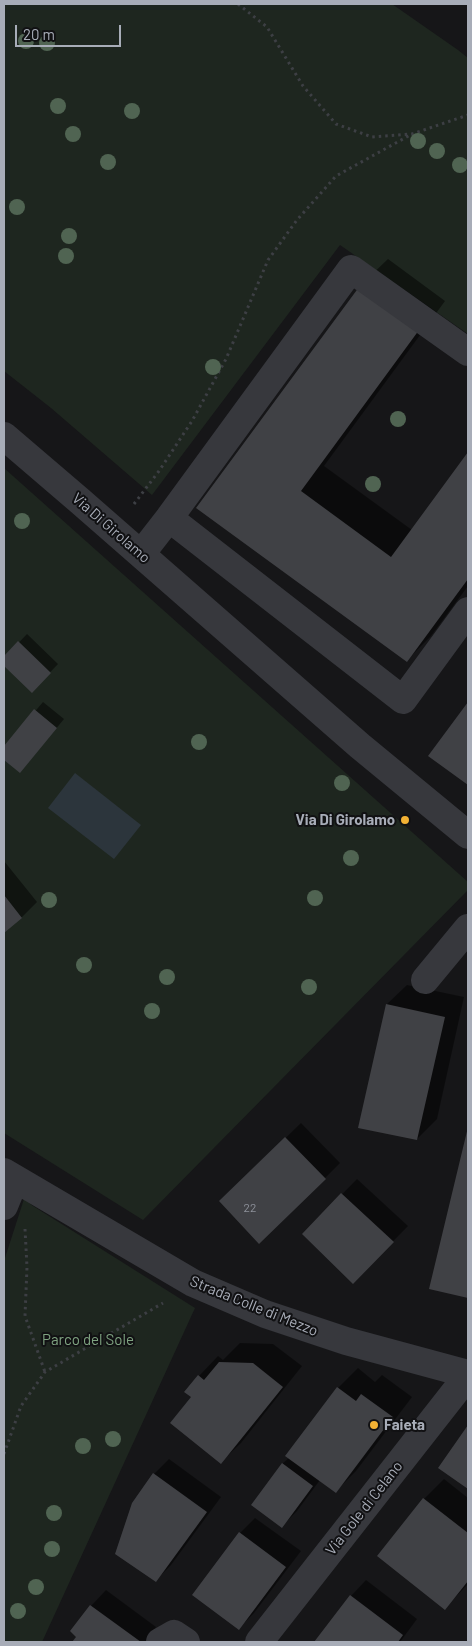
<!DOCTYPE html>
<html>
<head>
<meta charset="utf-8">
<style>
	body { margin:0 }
	#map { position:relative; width:472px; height:1646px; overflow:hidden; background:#161618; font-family:Barlow,sans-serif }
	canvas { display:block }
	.frame { position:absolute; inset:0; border:5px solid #a8adb8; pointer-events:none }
	.scale { position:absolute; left:15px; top:25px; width:106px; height:22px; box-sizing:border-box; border:2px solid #a8adb8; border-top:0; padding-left:6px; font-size:15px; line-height:18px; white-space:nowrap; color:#a8adb8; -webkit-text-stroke:4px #111113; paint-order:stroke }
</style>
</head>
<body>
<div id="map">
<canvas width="472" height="1646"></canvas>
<div class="frame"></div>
<div class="scale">20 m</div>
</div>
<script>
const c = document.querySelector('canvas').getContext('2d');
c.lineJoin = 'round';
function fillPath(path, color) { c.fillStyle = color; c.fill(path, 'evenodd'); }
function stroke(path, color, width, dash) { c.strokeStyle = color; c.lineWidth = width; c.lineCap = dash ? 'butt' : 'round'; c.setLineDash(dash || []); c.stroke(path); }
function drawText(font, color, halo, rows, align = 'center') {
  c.font = font + ' Barlow,sans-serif'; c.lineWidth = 4; c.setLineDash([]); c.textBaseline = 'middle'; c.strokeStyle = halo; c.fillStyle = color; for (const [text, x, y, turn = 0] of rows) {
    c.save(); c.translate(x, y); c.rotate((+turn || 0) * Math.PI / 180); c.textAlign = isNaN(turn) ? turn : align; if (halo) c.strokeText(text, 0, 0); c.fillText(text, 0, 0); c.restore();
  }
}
fillPath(new Path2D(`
	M4,4H392L458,50L468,58V334L340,245L152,495L51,408L4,371Z
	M4,468L468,882V890L143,1220L4,1133Z
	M24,1199L33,1206L195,1308L42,1642H4V1261Z`), '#1e261f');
fillPath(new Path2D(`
	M75,773L141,825L114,859L48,808Z`), '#2c353c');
fillPath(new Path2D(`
	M388,259L445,301L324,466L412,530L468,454V586L431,636L407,660L198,508L363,283Z
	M27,634L58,664L32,691L4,664V658Z
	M43,702L64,719L20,772L4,759V748Z
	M468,704V784L430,756Z
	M4,861L37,902L22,917L4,931Z
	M407,985L464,997L437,1119L417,1139L387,1004Z
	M301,1123L340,1163L325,1178L236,1186Z
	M468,1129V1297L431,1288Z
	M357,1179L408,1226L353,1282L303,1234Z
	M240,1343L273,1344L302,1366L241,1443L221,1462L193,1397L199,1376L218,1356L223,1360Z
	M358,1368L375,1382L382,1375L412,1397L356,1471L336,1491L320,1480L297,1511L282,1526V1464L290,1457L338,1388Z
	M468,1427V1488L440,1468Z
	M169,1459L221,1497L171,1565L156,1580L154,1474Z
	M444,1479L468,1498V1584L445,1608L424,1499Z
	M255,1518L301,1551L254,1613L239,1628L240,1533Z
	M366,1580L417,1619L400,1642H315L351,1596Z
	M106,1590L156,1627L145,1642H73L78,1636L91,1606Z`), '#0007');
fillPath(new Path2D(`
	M362,283L422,326L301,491L391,557L468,452V579L407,662L196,508Z
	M18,641L51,673L32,693L4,666V656Z
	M468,702V785L428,756Z
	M34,709L57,728L20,773L4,760V746Z
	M4,895L22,918L4,933Z
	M386,1004L445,1017L417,1140L358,1128Z
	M468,1127V1298L429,1289Z
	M285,1137L326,1179L259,1244L219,1201Z
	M341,1193L394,1242L353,1284L302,1234Z
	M219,1362L253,1363L283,1387L221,1464L170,1423L191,1397L184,1392L198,1375L204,1380Z
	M337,1387L356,1401L361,1394L393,1417L336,1493L285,1456Z
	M468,1425V1489L438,1468Z
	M282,1463L313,1486L282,1528L251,1505Z
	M153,1473L207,1512L156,1582L115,1554L132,1503Z
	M423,1498L468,1533V1581L445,1610L377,1556Z
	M239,1532L286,1567L239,1630L192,1595Z
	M350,1595L403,1635L398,1642H314Z
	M90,1605L141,1642H72L76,1637L70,1631Z`), '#404145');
stroke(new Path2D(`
	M238,4L267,27L303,86L336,124L372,137L412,134L468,115
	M134,504L159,471L192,421L226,359L268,260L297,220L336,176L412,134
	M25,1229L27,1267L25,1316L45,1372
	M4,1454L21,1406L45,1372L163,1303`), '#3d3f44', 3, [2.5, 4]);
stroke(new Path2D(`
	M4,436L80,501L360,746L468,835
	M169,518L403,700L468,611
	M141,554L169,518L351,269L468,352
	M425,980L468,928
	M4,1172L193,1283L265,1314L346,1341L468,1374
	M4,1206L15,1179
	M160,1642L174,1634L186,1642
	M259,1642L462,1383L468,1374`), '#37383d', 28);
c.fillStyle = '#506452';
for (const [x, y] of [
	[26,41],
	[47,43],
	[58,106],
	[132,111],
	[73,134],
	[418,141],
	[437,151],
	[108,162],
	[460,165],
	[17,207],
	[69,236],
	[66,256],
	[213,367],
	[398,419],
	[373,484],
	[22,521],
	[199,742],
	[342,783],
	[351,858],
	[315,898],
	[49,900],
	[84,965],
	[167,977],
	[309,987],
	[152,1011],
	[113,1439],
	[83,1446],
	[54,1513],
	[52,1549],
	[36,1587],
	[18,1611]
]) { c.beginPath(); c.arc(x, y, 8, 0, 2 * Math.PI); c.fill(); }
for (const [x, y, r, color] of [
	[405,820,5,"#f2b134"],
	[374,1425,5,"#f2b134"]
]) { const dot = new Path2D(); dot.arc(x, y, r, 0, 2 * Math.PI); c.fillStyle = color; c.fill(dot); stroke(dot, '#111113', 2); }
drawText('12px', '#8e929b', null, [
	["22",250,1208]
]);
drawText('15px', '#a8adb8', '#111113', [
	["Via Di Girolamo",111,528,41],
	["Strada Colle di Mezzo",254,1306,22],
	["Via Gole di Celano",364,1508,-52]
]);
drawText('bold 15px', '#a8adb8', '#111113', [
	["Via Di Girolamo",395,820],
	["Faieta",384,1425,"left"]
], 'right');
drawText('15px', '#7fa381', '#111113', [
	["Parco del Sole",88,1340]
]);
</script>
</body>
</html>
